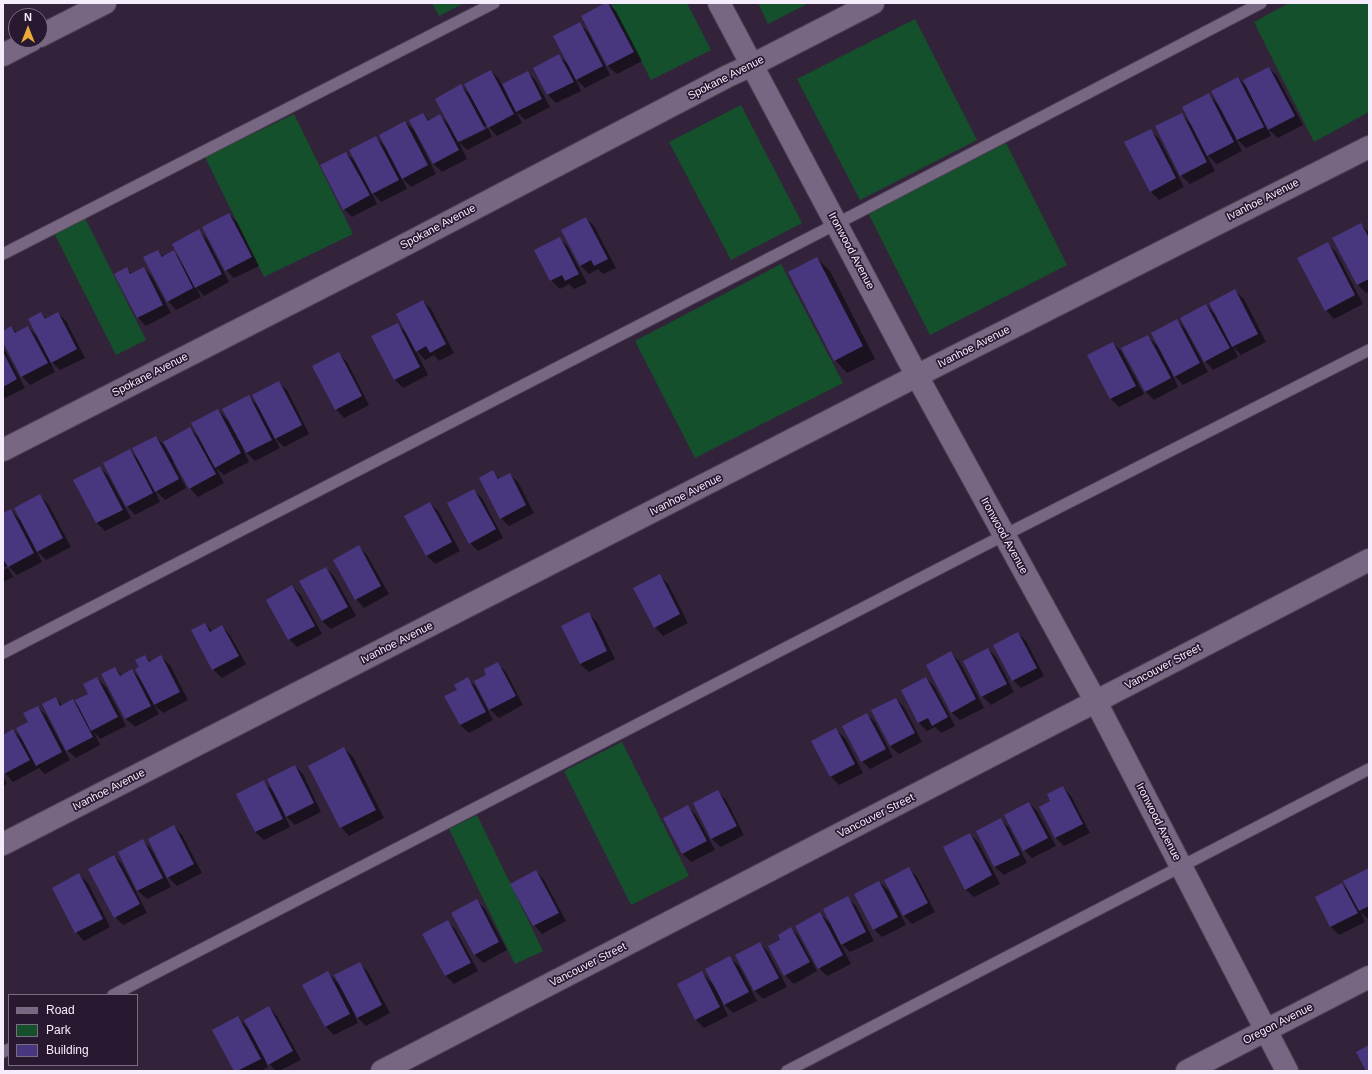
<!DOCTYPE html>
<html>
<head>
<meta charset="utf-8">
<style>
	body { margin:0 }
	#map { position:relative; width:1372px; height:1074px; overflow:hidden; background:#32233b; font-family:Helvetica,sans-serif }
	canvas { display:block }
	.frame { position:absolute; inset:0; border:4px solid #f5ecfc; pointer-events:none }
	.legend { position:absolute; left:8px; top:994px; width:130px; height:72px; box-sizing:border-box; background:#281931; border:1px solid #7a6d82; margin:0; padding:5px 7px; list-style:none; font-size:12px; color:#f5ecfc }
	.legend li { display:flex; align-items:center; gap:8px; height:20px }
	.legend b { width:20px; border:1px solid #7a6d82 }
	.north { position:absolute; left:8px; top:8px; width:40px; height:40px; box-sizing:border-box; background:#281931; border:1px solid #7a6d82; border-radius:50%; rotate:0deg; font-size:11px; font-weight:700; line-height:16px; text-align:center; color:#f5ecfc }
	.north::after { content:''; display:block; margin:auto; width:14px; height:18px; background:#e9ab38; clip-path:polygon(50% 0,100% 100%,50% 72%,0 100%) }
</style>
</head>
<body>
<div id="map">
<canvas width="1372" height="1074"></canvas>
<div class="frame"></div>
<ul class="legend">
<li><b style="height:5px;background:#786783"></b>Road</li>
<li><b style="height:11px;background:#14502c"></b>Park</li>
<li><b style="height:11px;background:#48377f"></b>Building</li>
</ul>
<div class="north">N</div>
</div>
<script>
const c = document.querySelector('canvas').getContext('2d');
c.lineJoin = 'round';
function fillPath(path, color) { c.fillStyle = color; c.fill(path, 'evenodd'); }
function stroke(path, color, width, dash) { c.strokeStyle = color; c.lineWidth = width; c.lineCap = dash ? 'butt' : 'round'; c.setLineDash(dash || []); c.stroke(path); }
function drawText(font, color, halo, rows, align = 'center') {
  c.font = font + ' Helvetica,sans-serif'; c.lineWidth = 3.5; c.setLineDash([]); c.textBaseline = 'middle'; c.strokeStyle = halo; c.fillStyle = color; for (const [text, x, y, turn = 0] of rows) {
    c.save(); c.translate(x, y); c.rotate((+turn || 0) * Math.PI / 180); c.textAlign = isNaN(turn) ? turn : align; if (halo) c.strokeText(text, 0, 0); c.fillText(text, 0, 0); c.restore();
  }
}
fillPath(new Path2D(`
	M432,3H464L439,16Z
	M611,3H687L711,50L651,80Z
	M758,3H809L768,24Z
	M1289,3H1369V112L1314,142L1254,22Z
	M915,19L977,140L860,200L797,79Z
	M741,105L802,223L731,260L669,142Z
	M294,114L353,234L264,277L205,157Z
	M1006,143L1067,265L930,335L868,213Z
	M85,218L146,340L116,355L54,233Z
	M781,264L843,383L695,458L635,341Z
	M622,742L689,876L631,905L564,771Z
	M477,815L543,951L515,964L449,829Z`), '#14502c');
fillPath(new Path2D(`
	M608,3L616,11L642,61L617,74L608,66L582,16Z
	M579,23L588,32L610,75L585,88L575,78L581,91L556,103L548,95L534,68L559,56L569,65Z
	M1269,68L1277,76L1303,125L1278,138L1268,129L1271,136L1246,148L1235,137L1242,151L1217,164L1206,154L1215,171L1190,184L1181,175V114L1191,124L1208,94L1219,105L1238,78L1248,88Z
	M491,71L499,79L502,85L528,72L536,81L550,107L525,120L516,111L522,123L497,136L487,125L460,140V142L488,128L492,137L467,150L459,142L467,159L442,172L433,163L423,114L430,121L440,116L449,124L461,86L471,95Z
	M405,122L414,130L436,174L411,187L401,177L407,189L381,202L371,191L377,204L352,217L344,209L346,153L357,163L376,137L385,147Z
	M1150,130L1159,139L1184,187L1159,200L1151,192Z
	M229,214L237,222L259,266L234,278L226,270Z
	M586,218L594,226L616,268L603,274L598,269L589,274L580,265Z
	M1361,225L1369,232V292L1366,293L1358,285L1333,239Z
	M198,231L207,239L229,282L204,296L197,288L201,297L176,310L168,301L158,251L164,257L174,252L180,258Z
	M560,238L568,247L587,283L574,289L569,284L560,289L551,280Z
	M1327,243L1336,252L1363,304L1334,319L1326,310Z
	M817,258L830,271L875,359L847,373L835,360Z
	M144,268L152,277L171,313L146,326L138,318L127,269L132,274Z
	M1235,291L1244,299L1266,342L1241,355L1233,346L1238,357L1213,370L1205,361L1206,305L1216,315Z
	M423,301L431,309L454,353L439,361L434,355L425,360L415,349L428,375L403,388L395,380L372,337L397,324L407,333Z
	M41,313L46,319L58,313L66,321L85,358L60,370L49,359L55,372L30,385L22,376L3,339V332L11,327L17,333L28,327L40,339Z
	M1177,320L1185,329L1208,372L1183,385L1172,373L1178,387L1154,400L1146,392L1123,349L1147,336L1159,347Z
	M1113,343L1121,351L1144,394L1119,407L1111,399Z
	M3,349L6,352L25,388L3,399Z
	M338,353L347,362L369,405L344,418L336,409Z
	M278,382L287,390L309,434L284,447L274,437L280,448L255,461L243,449L249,462L224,475L216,468L224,483L198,497L190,488L175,461L173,462L186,488L165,500L155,490L160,502L135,515L127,506L129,450L139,460L156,437L166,447L189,428L200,438L218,410L230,422L249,397L258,406Z
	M100,467L108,476L131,518L105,531L97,523L74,480Z
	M493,472L500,479L509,474L518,482L534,513L509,526L501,518Z
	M473,490L482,498L503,538L478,551L470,543Z
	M40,496L48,504L71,547L46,560L36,550L42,562L17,575L9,567H10L9,565L3,568V514L11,510L20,520Z
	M430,503L438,511L460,551L435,564L427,556L405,517Z
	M359,547L367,555L389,594L364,608L356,599Z
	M8,568L13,577L3,582V570Z
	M326,568L334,576L356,616L331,629L322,621L301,581Z
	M660,576L668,584L688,623L663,636L655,627Z
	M292,586L301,595L322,634L297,647L289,639Z
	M588,613L597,622L615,659L589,672L580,664Z
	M205,624L212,631L222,626L230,635L246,664L222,678L213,669L192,631Z
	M1018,633L1026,641L1044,676L1021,688L1013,680Z
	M988,649L996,657L1014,692L991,705L982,696Z
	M951,653L959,661L984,708L960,720L951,712Z
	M145,656L151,662L161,657L170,665L188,700L163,713L154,705L159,714L135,727L126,719L102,675L115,668L122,676L132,670L141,680L140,667Z
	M497,663L506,672L523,705L499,718L490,710L475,681L487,675Z
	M97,678L106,687L126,726L100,739L94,732L100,745L76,758L67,750L56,698L63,706L73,700L80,708Z
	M926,678L934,686L955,726L941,733L935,727L927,731L919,723Z
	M468,679L476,687L493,720L469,733L460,725L458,690Z
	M896,699L904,707L922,742L899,754L890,746Z
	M38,707L46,715L70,760L45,774L39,768L13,782L3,771V735L13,730L23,740L29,723Z
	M867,714L875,722L893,757L870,769L862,761Z
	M836,730L845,738L863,773L839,785L831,777L812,742Z
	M344,748L353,757L384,818L349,836L341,827Z
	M295,766L303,774L321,812L295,825L284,814L290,827L264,840L255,832L237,794L263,781L274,792Z
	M3,776L7,784L3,786Z
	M1063,787L1071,796L1090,833L1064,846L1056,838L1052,801Z
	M718,792L726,800L744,835L721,847L712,839L694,804Z
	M1029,803L1037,811L1056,846L1032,858L1024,850Z
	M688,807L696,815L715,850L691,862L682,853Z
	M1001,820L1009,828L1027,863L1004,875L995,867L977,832Z
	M174,826L182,835L202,873L177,886L168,877Z
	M970,834L978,842L1000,884L974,897L965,889Z
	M143,841L151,849L171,887L147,899L138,891L119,853Z
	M114,856L122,864L147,913L123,925L115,917Z
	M909,869L917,877L935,912L912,924L904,916L886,881Z
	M1369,869V918L1368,919L1360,911L1365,922L1339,935L1331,927L1316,898L1342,884L1350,892Z
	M536,871L544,880L566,921L542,934L534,925Z
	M79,875L88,883L110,927L84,941L76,932Z
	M879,882L888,890L906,925L882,937L874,929Z
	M847,897L856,906L874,941L850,952L840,942L851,964L827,976L819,968L820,914L831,924Z
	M477,901L485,909L507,950L483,963L475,955Z
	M448,922L456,930L478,971L454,984L446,976L424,934Z
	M791,928L799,937L817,971L794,984L785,975L782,940Z
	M760,943L768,952L787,987L763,999L755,991Z
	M730,958L739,966L757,1001L733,1013L721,1001L728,1016L704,1028L696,1020L678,985L702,973L714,985Z
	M359,963L368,972L390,1013L366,1026L354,1014L358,1023L334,1035L326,1027L304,985L328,973L339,984Z
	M269,1007L277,1016L301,1060L279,1071H276L265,1060L268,1067L261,1071H235L238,1018L249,1029Z`), '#0007');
fillPath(new Path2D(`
	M605,3H608L634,52L607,66L581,16Z
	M580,22L603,66L576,80L553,36Z
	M559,54L574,82L547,95L533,68Z
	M1269,67L1295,116L1268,130L1243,80Z
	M491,70L514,114L488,128L464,84Z
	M528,71L542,99L516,112L502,84Z
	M1238,77L1264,127L1237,140L1211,91Z
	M461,84L485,129L458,142L435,99Z
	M1209,93L1234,142L1207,156L1182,107Z
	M423,113L428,121L440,114L459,150L433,164L409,120Z
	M1182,113L1207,162L1180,176L1155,126Z
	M405,121L428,165L402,179L379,135Z
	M1151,129L1176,178L1150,192L1124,142Z
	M376,136L399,180L372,194L349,150Z
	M346,152L370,195L343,210L320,165Z
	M229,213L252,257L225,271L202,227Z
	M586,217L608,259L594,266L591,260L580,266L561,230Z
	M1361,223L1369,238V279L1357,285L1332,238Z
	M199,229L222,274L195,288L172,244Z
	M560,237L579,274L565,281L562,275L550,281L534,250Z
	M1328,242L1355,295L1325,311L1297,258Z
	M158,250L162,257L174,250L193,288L167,302L143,257Z
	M817,257L863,346L834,361L788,272Z
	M127,267L130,274L144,267L163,305L137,318L114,274Z
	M1235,289L1258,334L1232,347L1209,303Z
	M423,300L446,344L430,353L426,346L416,352L396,314Z
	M1206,304L1230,348L1204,362L1180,318Z
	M41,312L45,319L58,312L77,349L51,363L28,319Z
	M1177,319L1200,363L1174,377L1151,333Z
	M398,323L420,367L394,380L371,336Z
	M11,326L15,333L28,326L48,363L21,377L3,342V331Z
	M1148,335L1171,378L1145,392L1121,348Z
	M1113,342L1136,386L1110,399L1087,355Z
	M3,352L17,379L3,387Z
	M339,352L362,396L335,410L312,366Z
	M279,381L302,425L275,439L252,395Z
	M249,395L272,440L246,453L222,409Z
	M218,409L241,453L215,468L191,423Z
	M190,427L216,474L189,489L163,442Z
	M156,436L179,479L155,492L132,448Z
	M130,449L153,493L126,507L103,463Z
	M100,466L123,510L96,523L73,480Z
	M493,470L498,479L510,473L526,505L500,519L479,478Z
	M474,489L496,529L469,544L447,503Z
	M40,494L63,538L37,552L14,508Z
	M430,502L452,542L426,556L404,516Z
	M11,509L34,553L8,567L3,559V513Z
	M359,545L381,586L355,600L333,560Z
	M326,567L348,607L322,621L299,581Z
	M660,574L680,614L654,628L633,588Z
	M292,585L315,626L288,640L266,600Z
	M589,612L607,651L580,664L561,626Z
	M205,623L210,632L222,625L239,656L212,670L191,630Z
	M1018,632L1037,668L1012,681L993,645Z
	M988,648L1007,684L981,697L963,661Z
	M951,651L976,699L951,713L926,665Z
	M145,655L149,662L161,655L180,692L154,705L135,669L139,667L135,660Z
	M498,662L516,696L489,710L474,681L486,675L484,669Z
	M115,667L120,676L132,669L151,706L125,719L101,674Z
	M97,677L118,717L91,731L75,700L88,694L83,684Z
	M468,677L486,712L460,725L444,696L457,690L454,685Z
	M926,677L948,717L932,726L928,718L918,723L901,690Z
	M56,697L60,706L73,699L93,737L66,751L42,704Z
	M896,698L915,733L890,746L871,710Z
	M38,706L62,752L36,766L16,728L28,722L23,713Z
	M867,713L886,749L861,762L842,726Z
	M836,728L855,764L830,777L811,741Z
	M13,729L30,760L4,774L3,735Z
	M344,747L376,810L340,828L308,766Z
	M295,765L314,803L286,817L267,779Z
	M264,780L283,819L255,832L236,794Z
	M1063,786L1083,824L1055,838L1039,807L1050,801L1047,794Z
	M718,790L737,826L711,839L693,803Z
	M1029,802L1048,838L1023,851L1004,815Z
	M688,805L707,841L682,854L663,818Z
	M1001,818L1020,855L994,867L976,831Z
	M174,825L194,864L167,878L148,839Z
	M970,833L992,875L965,890L943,847Z
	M143,839L163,878L137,891L118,852Z
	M114,855L140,904L114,918L88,869Z
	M909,867L928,903L903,916L884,880Z
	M1369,868V906L1359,911L1343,881Z
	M536,870L559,913L533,926L510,884Z
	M79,873L103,919L75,933L52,888Z
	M879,881L898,917L873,930L854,894Z
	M1342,883L1358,913L1330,927L1315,897Z
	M848,896L866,932L841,945L823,909Z
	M477,899L499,942L474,955L451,913Z
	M820,912L843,955L818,969L795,926Z
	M448,920L471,963L445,976L422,934Z
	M791,927L810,962L784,976L768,946L780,940L778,935Z
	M760,942L779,978L754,991L735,955Z
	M730,956L749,992L724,1005L705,969Z
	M360,962L382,1005L357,1018L334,975Z
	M328,971L350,1014L325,1027L302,985Z
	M702,971L720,1007L695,1020L677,984Z
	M269,1006L293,1051L268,1065L244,1020Z
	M238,1016L261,1059L237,1071H234L212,1030Z
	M1369,1045V1071H1366L1356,1052Z`), '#48377f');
const service = new Path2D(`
	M3,254L494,3
	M3,653L836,224L1261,3
	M113,995L981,547L1369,350
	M3,1052L9,1049
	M787,1071L1369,769`);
const minor = new Path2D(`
	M719,3L917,376L1096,702L1287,1071
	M40,36L105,3
	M3,55L32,40
	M3,450L395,250L728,76L752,65L873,3
	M3,844L940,364L1369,147
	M382,1071L1369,560
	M1187,1071L1369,977`);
stroke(service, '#4f4156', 13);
stroke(minor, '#4f4156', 24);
stroke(service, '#786783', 11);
stroke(minor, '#786783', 22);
drawText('11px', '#f5ecfc', '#281931', [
	["Spokane Avenue",726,78,-27],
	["Ivanhoe Avenue",1263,200,-27],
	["Spokane Avenue",438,227,-28],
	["Ironwood Avenue",851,251,62],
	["Ivanhoe Avenue",974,347,-27],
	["Spokane Avenue",150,375,-27],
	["Ivanhoe Avenue",686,495,-27],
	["Ironwood Avenue",1004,536,61],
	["Ivanhoe Avenue",397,643,-27],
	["Vancouver Street",1163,667,-28],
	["Ivanhoe Avenue",109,790,-27],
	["Vancouver Street",876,816,-27],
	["Ironwood Avenue",1158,822,63],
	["Vancouver Street",588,965,-27],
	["Oregon Avenue",1278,1024,-27]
]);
</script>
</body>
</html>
